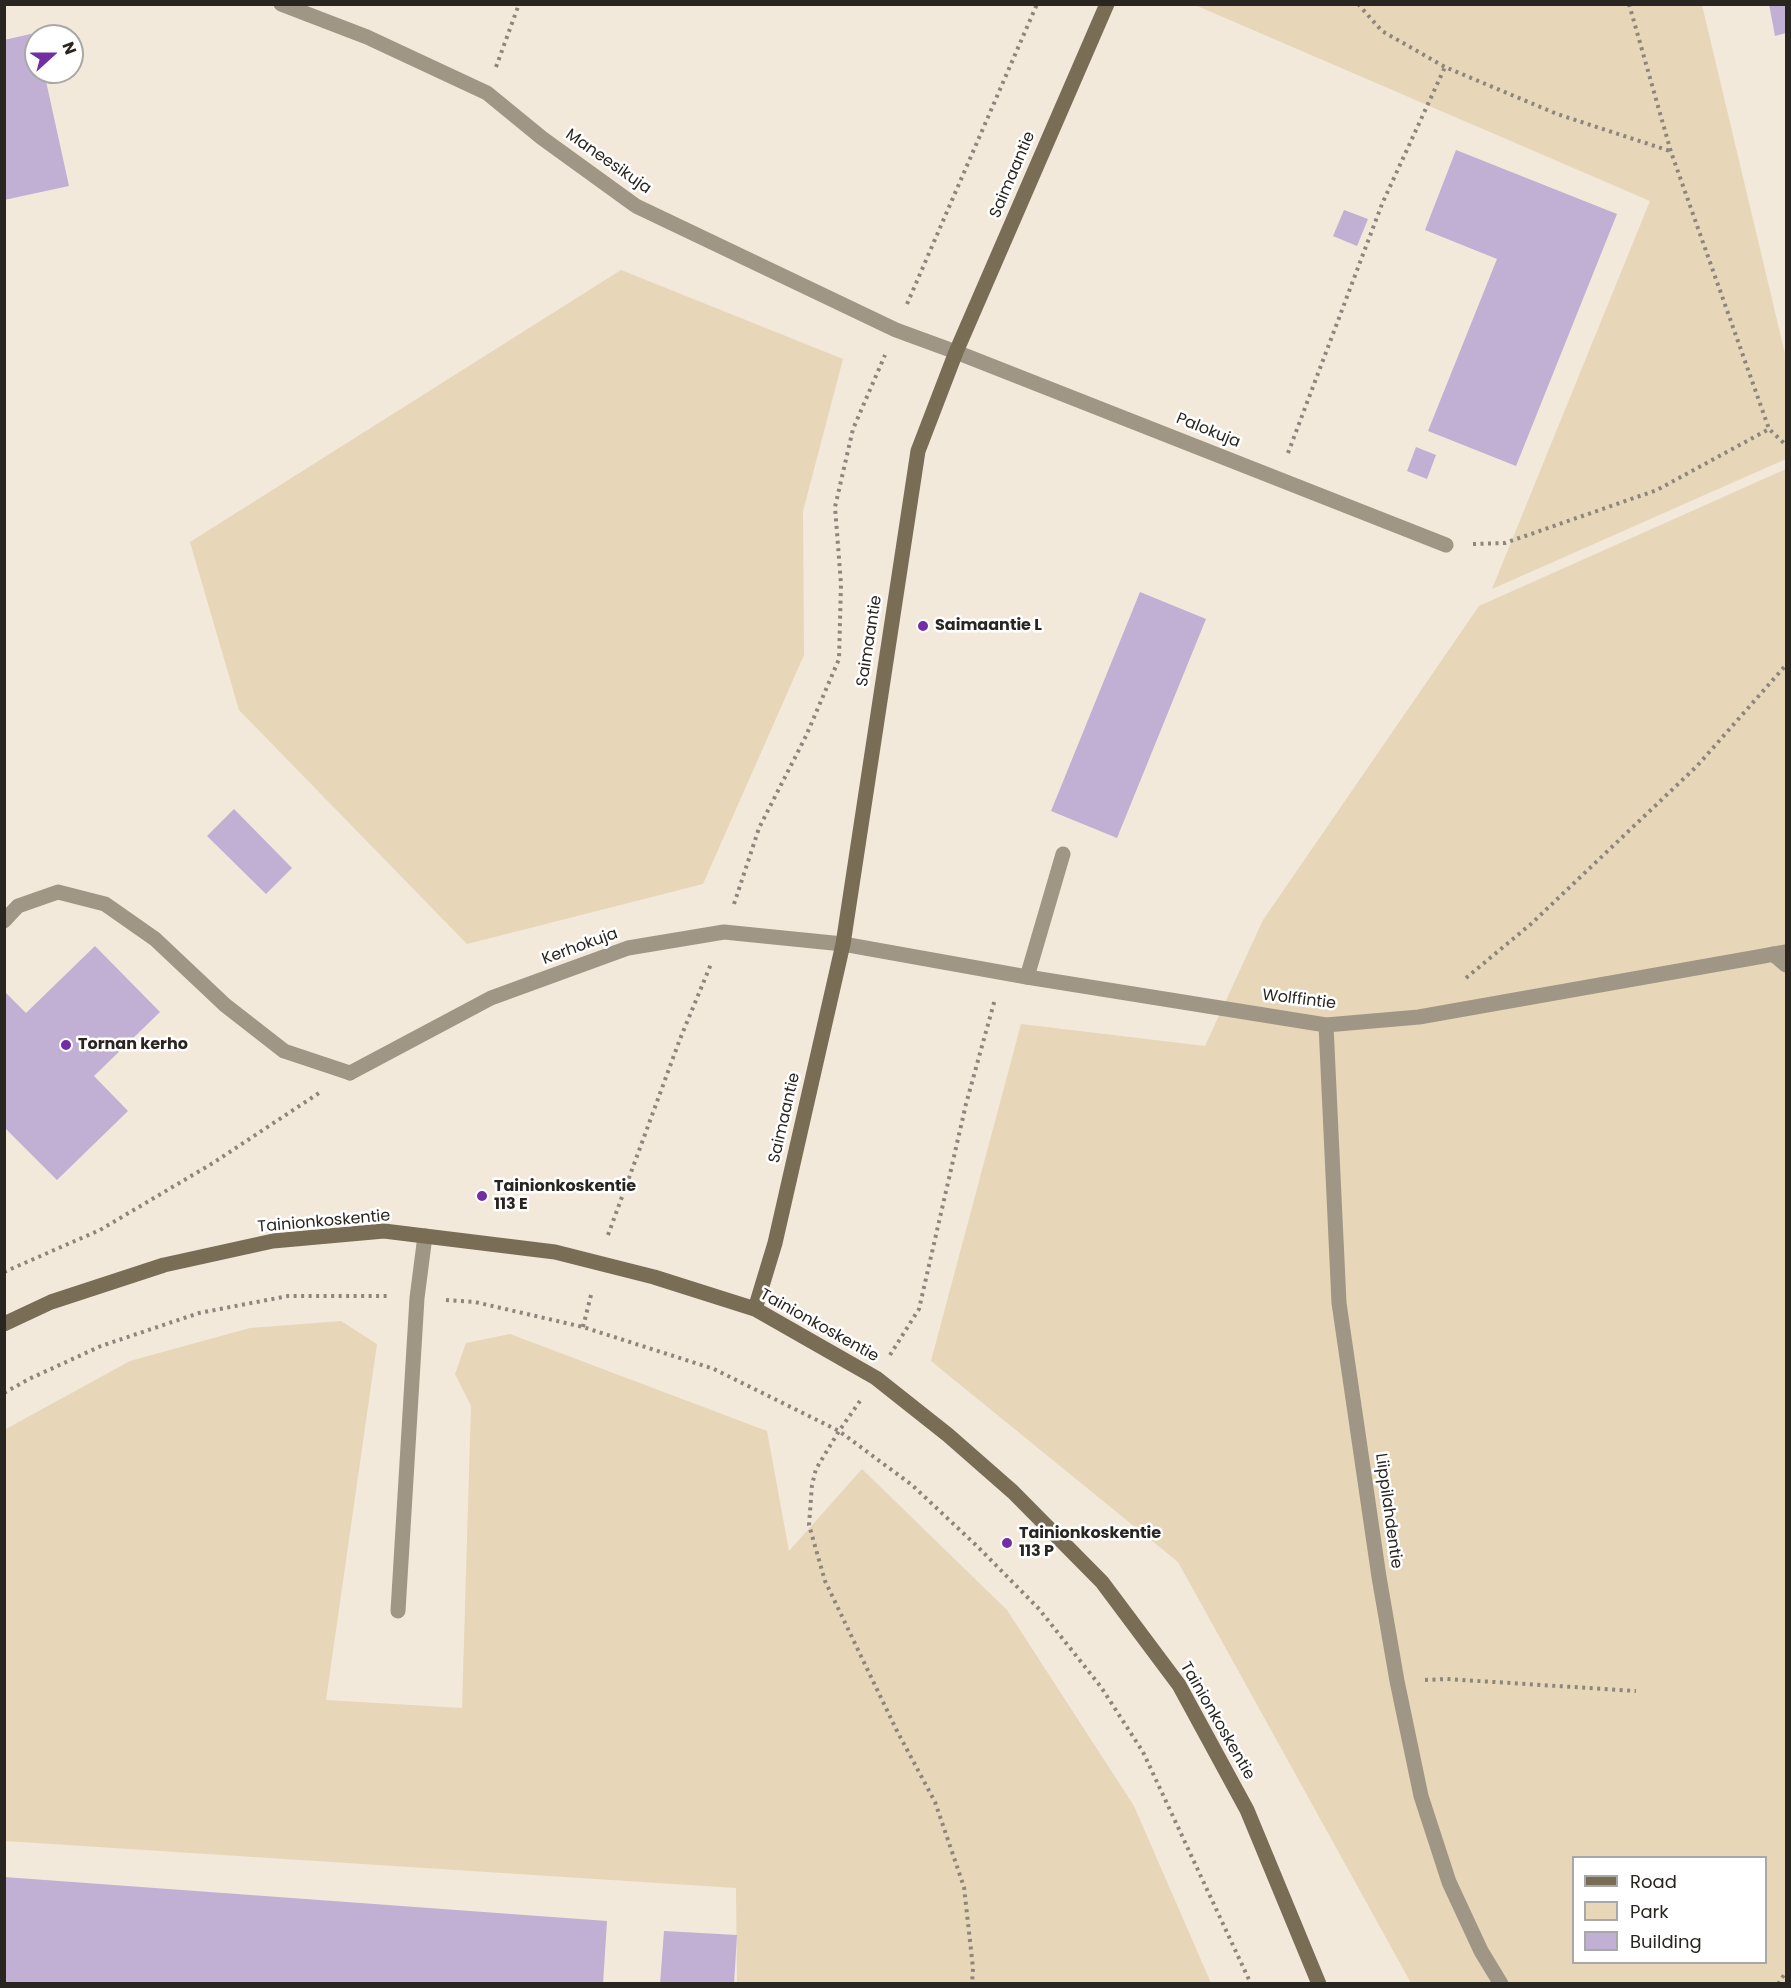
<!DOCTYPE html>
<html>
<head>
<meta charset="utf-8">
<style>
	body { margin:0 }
	#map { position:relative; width:1791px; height:1988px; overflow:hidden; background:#f2e9da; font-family:Poppins,sans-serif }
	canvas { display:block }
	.frame { position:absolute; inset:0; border:6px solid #292520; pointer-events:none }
	.legend { position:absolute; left:1572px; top:1856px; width:195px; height:108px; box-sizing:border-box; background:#fff; border:2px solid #a9a8a6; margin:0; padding:8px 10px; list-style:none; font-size:18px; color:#292520 }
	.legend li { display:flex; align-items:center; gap:12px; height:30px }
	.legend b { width:30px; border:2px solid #a9a8a6 }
	.north { position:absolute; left:24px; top:24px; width:60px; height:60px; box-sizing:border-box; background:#fff; border:2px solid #a9a8a6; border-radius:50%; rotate:69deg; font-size:16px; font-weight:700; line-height:24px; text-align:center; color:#292520 }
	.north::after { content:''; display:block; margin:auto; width:21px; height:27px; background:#722ea2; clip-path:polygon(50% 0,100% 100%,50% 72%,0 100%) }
</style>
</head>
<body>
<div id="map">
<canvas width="1791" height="1988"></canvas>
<div class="frame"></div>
<ul class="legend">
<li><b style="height:8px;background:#7a6d56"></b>Road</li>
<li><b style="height:16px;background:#e7d6b8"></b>Park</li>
<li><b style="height:16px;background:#c1afd4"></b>Building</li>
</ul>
<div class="north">N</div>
</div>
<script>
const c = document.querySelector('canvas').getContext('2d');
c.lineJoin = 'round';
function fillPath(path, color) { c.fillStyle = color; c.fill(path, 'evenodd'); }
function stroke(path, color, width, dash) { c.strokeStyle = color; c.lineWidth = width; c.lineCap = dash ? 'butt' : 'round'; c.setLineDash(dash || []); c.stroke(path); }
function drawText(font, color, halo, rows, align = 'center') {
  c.font = font + ' Poppins,sans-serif'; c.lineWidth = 5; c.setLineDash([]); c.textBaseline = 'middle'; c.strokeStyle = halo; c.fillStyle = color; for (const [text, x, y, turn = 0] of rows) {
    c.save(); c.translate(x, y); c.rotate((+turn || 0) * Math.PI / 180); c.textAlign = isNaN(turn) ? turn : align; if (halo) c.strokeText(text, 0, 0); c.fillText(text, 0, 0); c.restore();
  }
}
fillPath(new Path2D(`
	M1195,5H1702L1786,358V459L1492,589L1650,201Z
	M621,270L843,359L803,511L804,655L703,884L467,944L239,710L190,542Z
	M1786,469V1983H1411L1178,1562L931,1361L1021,1024L1205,1046L1263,920L1479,606ZM1574,1858H1766V1962H1574Z
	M341,1321L377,1344L326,1700L462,1708L471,1406L455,1374L466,1343L510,1334L767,1431L789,1551L862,1469L1007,1610L1134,1806L1211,1983H737L736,1888L5,1841L4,1430L130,1361L250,1328Z`), '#e7d6b8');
fillPath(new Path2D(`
	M1769,4H1786V33L1775,36Z
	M35,33L36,72H44L69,186L4,200V40Z
	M1456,150L1617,214L1516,466L1428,431L1497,259L1425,230Z
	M1344,210L1368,219L1357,246L1333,236Z
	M1416,447L1436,455L1427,479L1407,471Z
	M1140,592L1206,619L1117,838L1051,811Z
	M234,809L292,868L266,894L207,836Z
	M95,946L160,1012L94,1076L128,1111L57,1180L4,1127V991L26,1013Z
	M4,1877L607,1921L603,1984H4Z
	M664,1931L737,1935L734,1984H660Z`), '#c1afd4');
stroke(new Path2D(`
	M1358,4L1382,31L1445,67L1557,114L1670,151
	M1629,4L1671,152L1769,429
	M496,67L519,4
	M907,304L1037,4
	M1288,453L1382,204L1445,67
	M1473,544L1505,543L1657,490L1769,429L1786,445
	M734,904L759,828L806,736L839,659L841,584L835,507L853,429L885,355
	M1466,978L1531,924L1697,766L1786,665
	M608,1235L680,1039L711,964
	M4,1272L100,1230L213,1163L319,1093
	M446,1300L475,1302L583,1327L714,1369L839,1431L912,1485L978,1547L1039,1609L1101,1687L1143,1752L1251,1984
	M583,1327L592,1291
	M890,1355L919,1309L966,1104L995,999
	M4,1393L29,1379L101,1346L199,1313L288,1296H388
	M860,1401L839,1431L816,1469L812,1485L809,1525L825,1581L896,1729L935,1802L964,1887L973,1968L972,1984
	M1425,1680L1447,1679L1636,1691
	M1778,1984L1786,1972`), '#8d867c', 4, [3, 4.5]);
stroke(new Path2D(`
	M4,921L18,906L58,892L105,904L155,939L225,1005L284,1051L350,1073
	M1773,954L1786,965
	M1027,977L1063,854`), '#9f9686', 15);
stroke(new Path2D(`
	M281,4L367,37L487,93L542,138L636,206L896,330L956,352L1446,545
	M1326,1025L1339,1303L1379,1577L1397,1681L1421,1796L1449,1882L1481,1951L1501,1984
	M350,1073L491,998L628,948L724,932L843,944L1027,977L1326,1025L1419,1017L1786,952
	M398,1611L417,1298L425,1236`), '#9f9686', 15);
stroke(new Path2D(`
	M755,1309L775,1243L843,944L918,451L956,352L1107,4
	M4,1324L51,1302L164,1265L273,1241L384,1231L555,1252L654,1277L755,1309L876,1378L948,1435L1013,1492L1102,1582L1179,1685L1247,1810L1319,1984`), '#7a6d56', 15);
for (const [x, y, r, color] of [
	[923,626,6,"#722ea2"],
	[66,1045,6,"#722ea2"],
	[482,1196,6,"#722ea2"],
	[1007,1543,6,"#722ea2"]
]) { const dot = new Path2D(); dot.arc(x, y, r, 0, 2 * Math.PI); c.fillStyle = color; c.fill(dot); stroke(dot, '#fff', 2); }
drawText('16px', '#292520', '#fff', [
	["Maneesikuja",608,162,35],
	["Saimaantie",1013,175,-67],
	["Palokuja",1208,431,22],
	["Saimaantie",870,641,-81],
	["Kerhokuja",580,947,-20],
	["Wolffintie",1299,1000,7],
	["Saimaantie",785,1118,-77],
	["Tainionkoskentie",324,1222,-5],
	["Tainionkoskentie",819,1326,29],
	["Liippilahdentie",1388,1511,82],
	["Tainionkoskentie",1217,1721,60]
]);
drawText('bold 16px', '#292520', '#fff', [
	["Saimaantie L",935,626],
	["Tornan kerho",78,1045],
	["Tainionkoskentie",494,1187],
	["113 E",494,1205],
	["Tainionkoskentie",1019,1534],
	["113 P",1019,1552]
], 'left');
</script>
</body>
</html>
